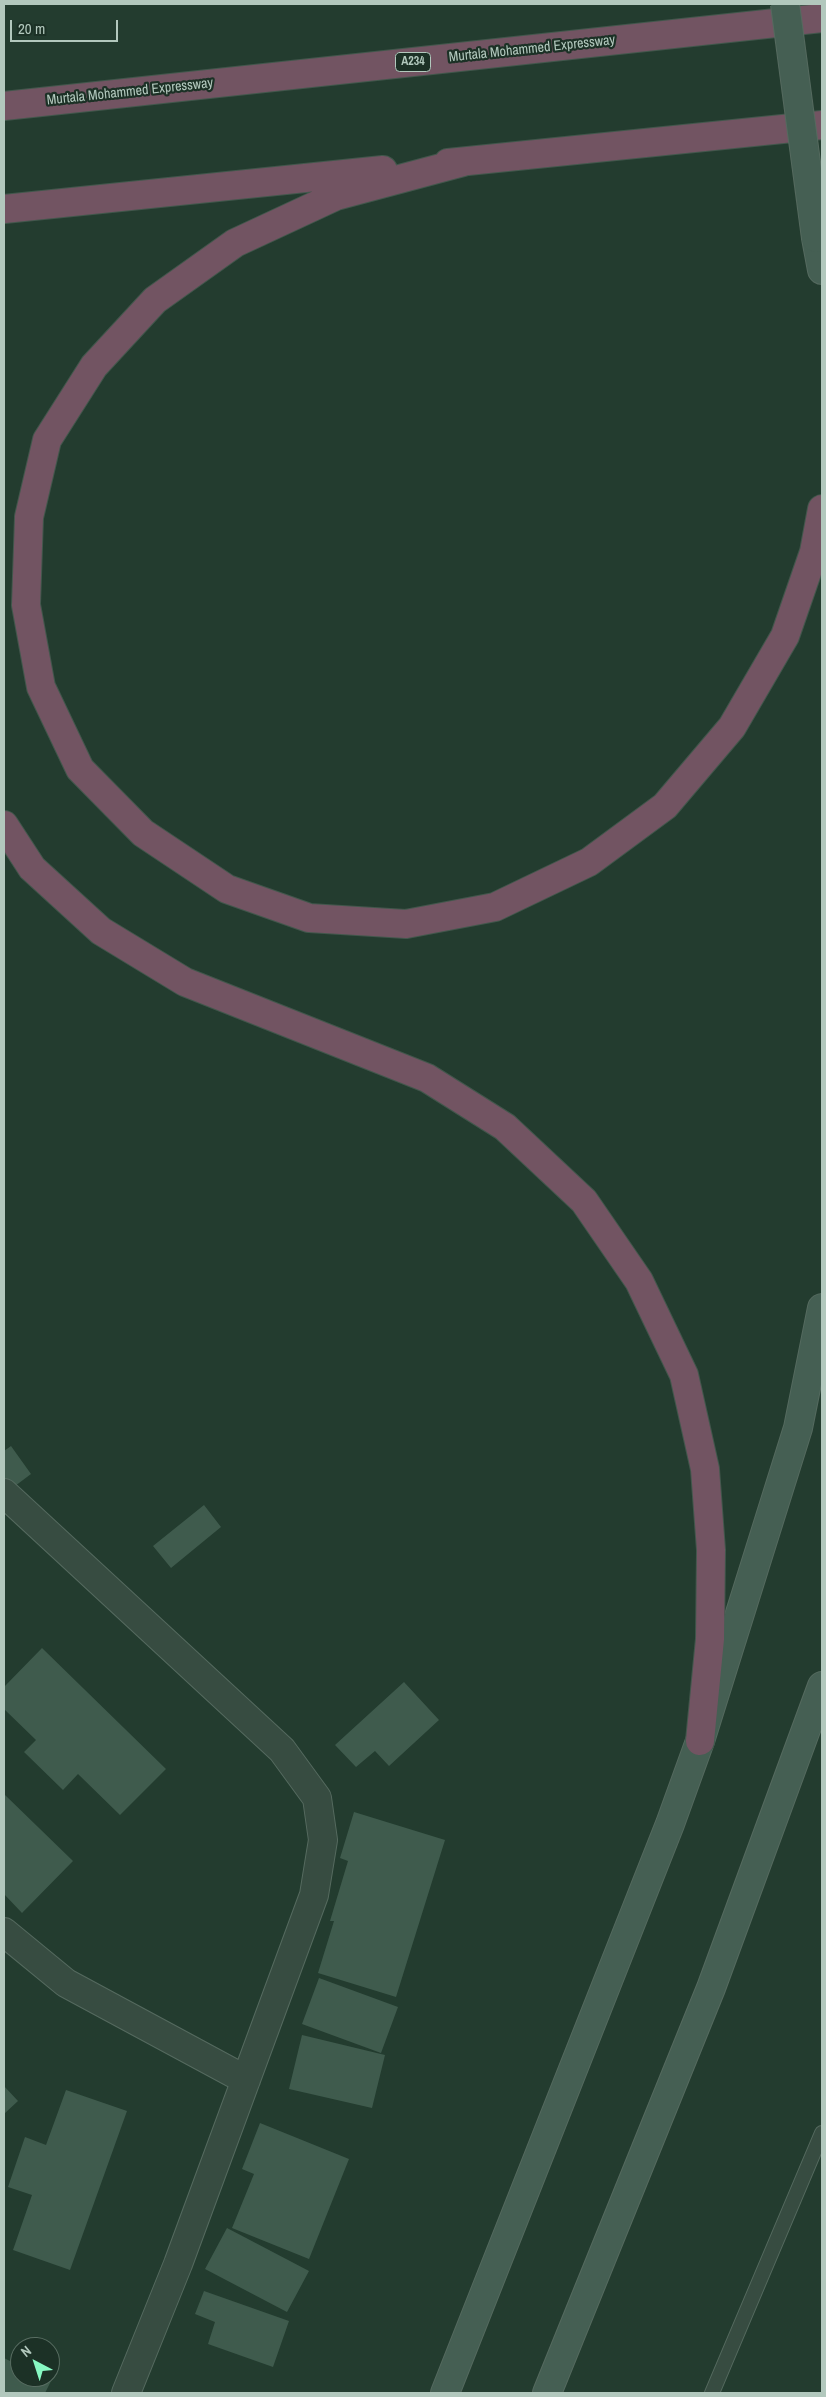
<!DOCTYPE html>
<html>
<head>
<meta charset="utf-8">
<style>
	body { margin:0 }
	#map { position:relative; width:826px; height:2397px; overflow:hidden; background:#233c2f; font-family:"Archivo Narrow",sans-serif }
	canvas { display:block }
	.frame { position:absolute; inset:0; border:5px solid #b2c8bd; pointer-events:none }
	.north { position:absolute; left:10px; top:2337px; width:50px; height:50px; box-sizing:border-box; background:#1c3126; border:1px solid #586d62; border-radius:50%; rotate:320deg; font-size:14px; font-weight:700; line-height:20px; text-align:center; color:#b2c8bd }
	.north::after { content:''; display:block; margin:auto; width:18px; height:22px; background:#87f8c2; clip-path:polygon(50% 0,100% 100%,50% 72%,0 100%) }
	.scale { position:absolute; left:10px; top:20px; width:108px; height:22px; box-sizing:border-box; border:2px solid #b2c8bd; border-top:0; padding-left:6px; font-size:15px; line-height:18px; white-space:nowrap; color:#b2c8bd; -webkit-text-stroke:4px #1c3126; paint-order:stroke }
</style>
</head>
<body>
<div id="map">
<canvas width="826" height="2397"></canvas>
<div class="frame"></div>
<div class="north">N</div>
<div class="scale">20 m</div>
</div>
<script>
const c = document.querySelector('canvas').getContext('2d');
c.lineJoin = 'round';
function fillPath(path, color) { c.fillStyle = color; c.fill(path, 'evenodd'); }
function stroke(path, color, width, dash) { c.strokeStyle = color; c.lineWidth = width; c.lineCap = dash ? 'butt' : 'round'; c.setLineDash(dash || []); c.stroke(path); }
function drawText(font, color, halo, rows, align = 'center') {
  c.font = font + ' "Archivo Narrow",sans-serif'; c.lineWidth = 4.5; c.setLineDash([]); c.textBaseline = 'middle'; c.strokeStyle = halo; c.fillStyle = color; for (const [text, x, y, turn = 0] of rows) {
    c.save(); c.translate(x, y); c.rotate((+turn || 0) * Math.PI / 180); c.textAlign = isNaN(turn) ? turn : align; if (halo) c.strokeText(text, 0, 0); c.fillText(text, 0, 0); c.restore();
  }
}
fillPath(new Path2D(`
	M11,1446L31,1474L7,1492L4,1487V1451Z
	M204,1505L221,1527L171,1568L153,1546Z
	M42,1648L166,1769L120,1815L78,1774L63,1790L24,1752L36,1740L4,1709V1687Z
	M404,1682L439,1720L389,1766L375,1751L356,1767L335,1745Z
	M4,1794L73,1861L22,1913L4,1894Z
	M354,1812L445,1840L396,1997L318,1973L334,1921H330L348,1861L340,1858Z
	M319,1978L398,2007L381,2053L302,2024Z
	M302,2035L385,2055L372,2108L289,2089Z
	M4,2086L18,2101L4,2114Z
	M66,2090L127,2111L70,2270L13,2250L32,2195L8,2187L25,2137L46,2145Z
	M260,2123L349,2159L309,2259L232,2228L254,2174L242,2169Z
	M227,2228L309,2271L287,2312L205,2269Z
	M204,2291L289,2321L273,2367L208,2344L215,2322L195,2314Z
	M4,2358L20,2366V2377H43L51,2381L45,2393H4Z`), '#3f5b4d');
const lane = new Path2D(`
	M712,2393L822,2133`);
const street = new Path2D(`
	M4,1493L282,1750L317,1798L323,1840L314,1895L178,2264L126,2393
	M4,1932L66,1983L246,2080`);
const secondary = new Path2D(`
	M816,238L822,270
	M445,2393L670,1824L700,1741L798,1428L822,1308
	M547,2393L711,1988L822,1686`);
const highway = new Path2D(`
	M4,106L822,18
	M467,161L336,196L235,243L155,300L94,366L47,440L29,517L26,605L41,687L80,769L143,833L227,889L309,918L406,924L495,907L589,862L665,806L732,727L785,636L814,552L822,509
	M448,163L822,125
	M4,209L383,170
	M4,825L32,868L101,931L185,982L427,1078L505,1127L584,1201L639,1281L684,1375L705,1469L711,1550L710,1639L700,1741`);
stroke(lane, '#556a5f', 16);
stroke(street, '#556a5f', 30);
stroke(secondary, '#556a5f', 30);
stroke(highway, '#42574c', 30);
stroke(lane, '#374c41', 14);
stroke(street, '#374c41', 28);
stroke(secondary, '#455f53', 28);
stroke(highway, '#725462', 28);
const secondaryBridge = new Path2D(`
	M785,4L816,238`);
stroke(secondaryBridge, '#556a5f', 30, []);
stroke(secondaryBridge, '#455f53', 28);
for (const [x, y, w] of [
	[413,62,35]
]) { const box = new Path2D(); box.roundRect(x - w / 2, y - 9.5, w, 19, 4); c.fillStyle = '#1c3126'; c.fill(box); stroke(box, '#b2c8bd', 1); }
drawText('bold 12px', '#b2c8bd', null, [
	["A234",413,62]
]);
drawText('14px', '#b2c8bd', '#1c3126', [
	["Murtala Mohammed Expressway",532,49,-6],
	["Murtala Mohammed Expressway",130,92,-6]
]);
</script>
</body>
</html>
